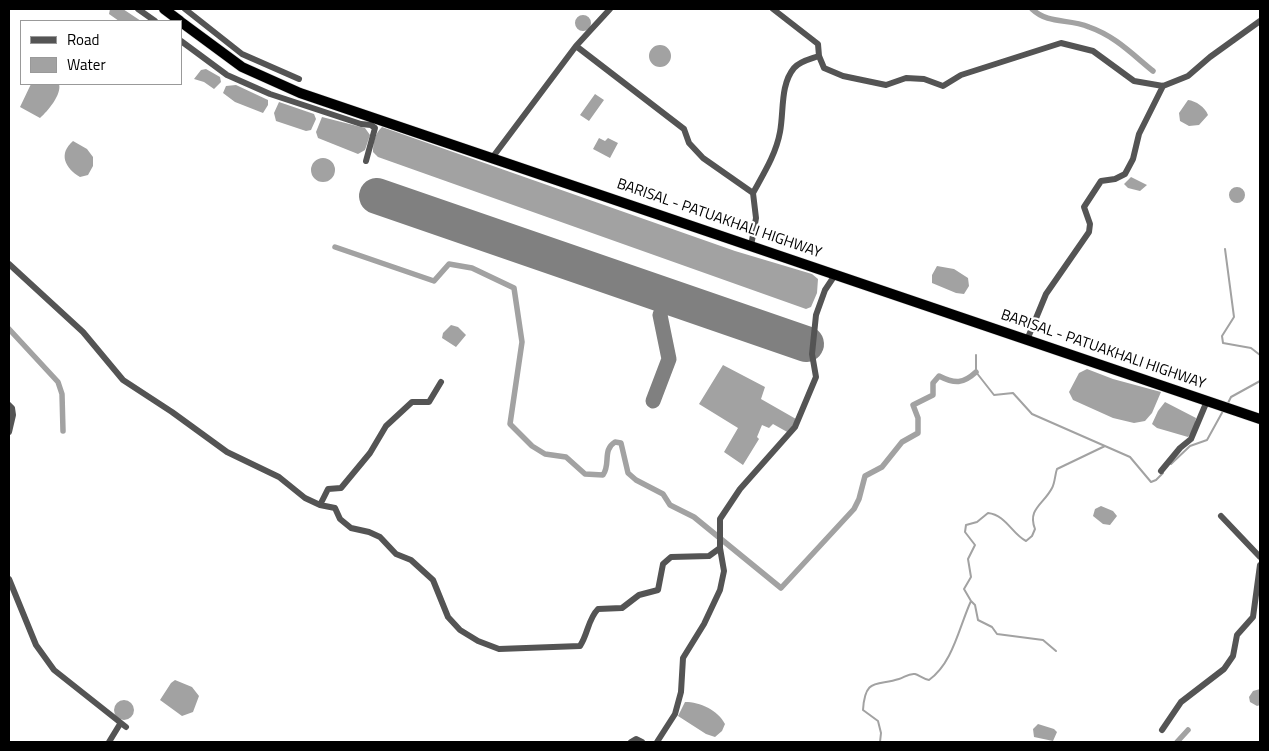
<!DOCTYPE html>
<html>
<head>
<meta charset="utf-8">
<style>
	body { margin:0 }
	#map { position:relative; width:1269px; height:751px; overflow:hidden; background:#fff; font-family:"Titillium Web",sans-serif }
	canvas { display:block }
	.frame { position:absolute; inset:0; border:10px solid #000; pointer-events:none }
	.legend { position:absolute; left:20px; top:20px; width:162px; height:65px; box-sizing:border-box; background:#fff; border:1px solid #999; margin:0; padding:6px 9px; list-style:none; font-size:15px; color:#000 }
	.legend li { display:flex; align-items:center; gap:10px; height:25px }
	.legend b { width:25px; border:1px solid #999 }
</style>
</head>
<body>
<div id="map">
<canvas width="1269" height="751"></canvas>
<div class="frame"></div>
<ul class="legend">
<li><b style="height:6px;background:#545454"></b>Road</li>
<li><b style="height:14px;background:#a2a2a2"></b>Water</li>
</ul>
</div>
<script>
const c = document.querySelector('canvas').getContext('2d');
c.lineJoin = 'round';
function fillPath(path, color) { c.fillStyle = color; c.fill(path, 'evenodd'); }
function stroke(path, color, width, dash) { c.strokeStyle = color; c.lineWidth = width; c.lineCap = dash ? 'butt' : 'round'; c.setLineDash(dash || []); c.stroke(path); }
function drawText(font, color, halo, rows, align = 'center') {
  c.font = font + ' "Titillium Web",sans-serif'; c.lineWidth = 4.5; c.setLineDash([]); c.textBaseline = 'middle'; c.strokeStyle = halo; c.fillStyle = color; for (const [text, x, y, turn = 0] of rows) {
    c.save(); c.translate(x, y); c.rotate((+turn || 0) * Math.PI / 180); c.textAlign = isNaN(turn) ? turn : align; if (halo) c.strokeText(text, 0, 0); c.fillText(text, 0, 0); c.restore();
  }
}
fillPath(new Path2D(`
	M110,9H123L141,21H119L109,14Z
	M575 23a8 8 0 1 1 16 0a8 8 0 1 1-16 0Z
	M649 56a11 11 0 1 1 22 0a11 11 0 1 1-22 0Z
	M206,69L220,77L221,82L214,89L204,82L194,79L201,70Z
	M31,84H59C62,94 48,111 40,118L20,107Z
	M236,85L268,100V105L263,113L235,102L223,93L226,86Z
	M595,94L604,100L589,121L580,115Z
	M1188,100C1196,101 1205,107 1208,115L1199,125L1189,126L1180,121L1179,113Z
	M279,102L314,114L316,119L311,130L306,131L276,121L274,113Z
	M322,117L365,128L370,135L365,150L358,154L318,138L316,132Z
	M382,127L735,251L812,274L818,279L817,293L811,307L806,309L378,157L373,152C373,143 375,133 382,127Z
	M599,138L605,141L608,138L618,143L610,158L593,149Z
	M73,141L87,149L93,157V166L88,175L80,177C65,168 58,154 73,141Z
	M311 170a12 12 0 1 1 24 0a12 12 0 1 1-24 0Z
	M1131,177L1147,185L1140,191L1128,188L1124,184Z
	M1229 195a8 8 0 1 1 16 0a8 8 0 1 1-16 0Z
	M937,266L954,269L968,278L969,286L964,294L956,293L932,283V275Z
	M451,325L458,327L466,335L456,347L442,338L443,333Z
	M723,365L765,387L761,399L796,419L789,433L773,424L769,428L762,425L757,437L759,439L743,465L724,452L738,428L699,404Z
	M1087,369L1113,379L1161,392L1152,413L1145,421L1134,423L1113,418L1073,400L1069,392L1079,373Z
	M1165,402L1196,418L1194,429L1188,437L1157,428L1152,424L1158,411Z
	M1101,506L1113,511L1117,516L1110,525L1103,524L1093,516L1095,509Z
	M175,680L192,687L199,696L193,712L182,716L160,700L171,683Z
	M1260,689V705L1257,706L1250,702L1249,697L1253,691Z
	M114 710a10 10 0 1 1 20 0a10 10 0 1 1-20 0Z
	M685,702C700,702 718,710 725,724L722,731L715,737L706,734L678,716Z
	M1038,724L1054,729L1057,732L1053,741L1034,737L1033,729Z`), '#a2a2a2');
stroke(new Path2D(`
	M1225,249L1234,317L1222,336L1223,343L1251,348L1260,355
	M976,355V372L994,395L1013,393L1032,414L1130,457L1151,482L1156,480L1163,473
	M1227,405L1231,397L1260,381
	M1171,464L1190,446L1207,440L1223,411
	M971,601L975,605L978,620L992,627L997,634L1043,640L1056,651
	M880,742L881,733L878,721L863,710C865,677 877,686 899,679C905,677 909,673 915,674C919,675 923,679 929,680C953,663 959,627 971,601L964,589L971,577L968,559L975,545L965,532L966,525L977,522L988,513C1006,515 1012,534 1026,541L1032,536L1035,529C1027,509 1044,504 1052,488C1055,483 1055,474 1057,469L1105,446`), '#a2a2a2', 2);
stroke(new Path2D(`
	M1032,9C1049,25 1068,18 1089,27C1115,36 1132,54 1153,71
	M335,247L434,281L449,264L472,268L514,288L522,342L510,424L532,446L545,454L566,457L585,474L603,475C611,464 602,450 615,442L621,443L628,473L636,480L663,494L670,505L694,517L781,588L854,509L859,499L865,476L882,467L902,442L918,433V418L913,405L933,395V383L939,376C955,384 963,384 976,372
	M9,329L58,382L62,394L63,431
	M1177,742L1188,730`), '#a2a2a2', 5.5);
stroke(new Path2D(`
	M653,401L669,359L660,315L667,296`), '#808080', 15);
stroke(new Path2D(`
	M377,196L806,344`), '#808080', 36);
const trunk = new Path2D(`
	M164,9L180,21
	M181,22L242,67L300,93L1260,419`);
stroke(trunk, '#dbdbdb', 11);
stroke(new Path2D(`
	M138,9L155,21
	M185,9L242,54L299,79
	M773,9L818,44L819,56L824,68L843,76L886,85L906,78L924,79L943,86L961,75L1061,43L1093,51L1134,81L1163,86L1188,76L1210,57L1260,21
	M181,41L227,75L270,94L361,124L371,125L375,128L366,161
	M576,46L684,129L689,143L703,158L753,193L756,218L751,246
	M492,158L576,46L610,9
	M753,193C764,173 776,154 780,132C784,111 780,85 794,68C800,61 811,59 819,56
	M9,264L83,332L123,380L172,412L227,452L279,477L305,498L320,505
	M1027,340L1046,294L1089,232L1090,224L1084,207L1101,181L1115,179L1125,174L1133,159L1139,134L1163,86
	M441,382L429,402H412L386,426L370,453L341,488L328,489L320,505L335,508L340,519L351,528L369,532L380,537L396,554L411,560L433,580L448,617L460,630L478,641L499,649L580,646C588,634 588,619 598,609L622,608L639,595L658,590L663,564L671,557L709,556L720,548
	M9,405L12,408L13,415L9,432
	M1161,471L1180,448L1191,439L1207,401
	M1221,516L1260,557
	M9,579L36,645L54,670L126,727
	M1162,730L1181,702L1224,669L1233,656L1237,635L1253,617L1260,565
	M109,742L120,724
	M631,742L636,739L642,742
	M657,742L675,714L681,692L683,658L704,624L720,590L724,571L720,548V519L740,489L795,427L816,377L812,354L816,315L825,290L835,275`), '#545454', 6);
stroke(trunk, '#000', 10);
drawText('15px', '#000', '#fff', [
	["BARISAL - PATUAKHALI HIGHWAY",719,219,19],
	["BARISAL - PATUAKHALI HIGHWAY",1103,350,19]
]);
</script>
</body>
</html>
